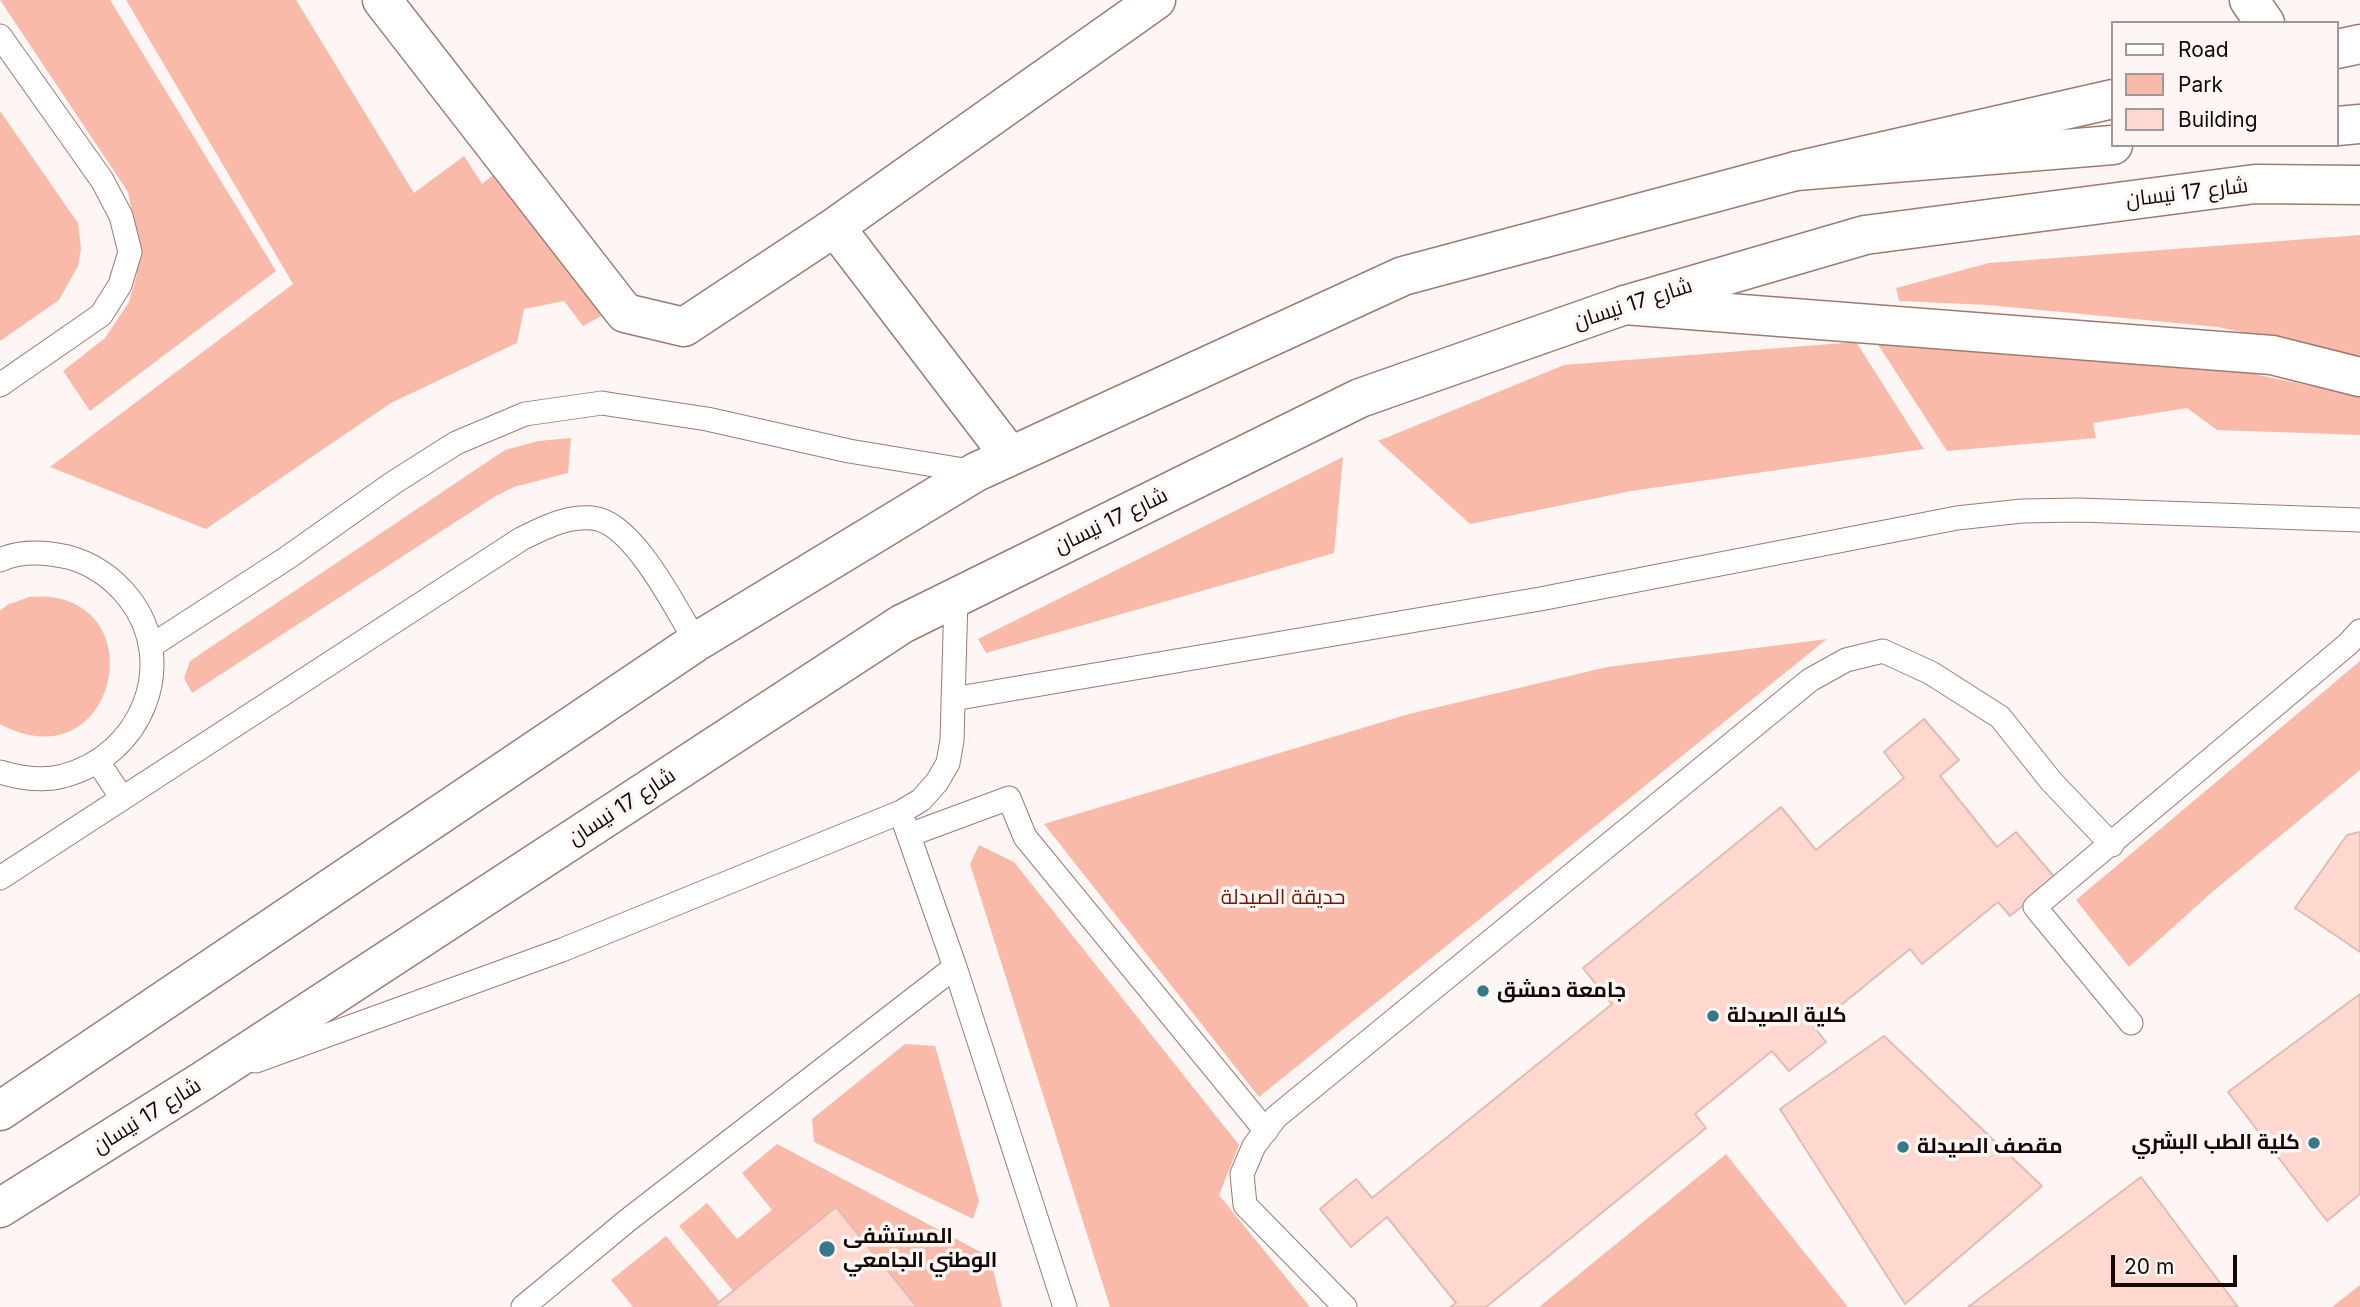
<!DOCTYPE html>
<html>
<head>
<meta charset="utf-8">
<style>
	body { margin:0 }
	#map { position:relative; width:2360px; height:1307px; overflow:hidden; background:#fef6f4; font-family:Inter,sans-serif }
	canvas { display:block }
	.legend { position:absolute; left:2111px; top:21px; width:228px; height:126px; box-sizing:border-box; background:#fef6f4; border:2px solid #a19795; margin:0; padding:9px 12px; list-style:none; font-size:21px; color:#150907 }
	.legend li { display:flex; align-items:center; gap:14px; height:35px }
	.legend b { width:35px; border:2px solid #a19795 }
	.scale { position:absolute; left:2111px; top:1255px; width:126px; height:32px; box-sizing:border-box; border:4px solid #150907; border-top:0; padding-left:9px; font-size:21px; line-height:24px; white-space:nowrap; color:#150907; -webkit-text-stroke:5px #fef6f4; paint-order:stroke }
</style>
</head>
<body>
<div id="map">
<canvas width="2360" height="1307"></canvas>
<ul class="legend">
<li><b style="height:9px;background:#fff"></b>Road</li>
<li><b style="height:19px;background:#fabaaa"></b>Park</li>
<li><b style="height:19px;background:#fed8ce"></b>Building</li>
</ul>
<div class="scale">20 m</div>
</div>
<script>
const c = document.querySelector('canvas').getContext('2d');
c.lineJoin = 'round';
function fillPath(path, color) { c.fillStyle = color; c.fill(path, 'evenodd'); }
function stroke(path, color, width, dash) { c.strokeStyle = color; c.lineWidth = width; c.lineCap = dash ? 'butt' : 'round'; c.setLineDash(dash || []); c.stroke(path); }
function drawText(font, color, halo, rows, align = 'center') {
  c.font = font + ' Inter,Cairo,sans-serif'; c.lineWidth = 7; c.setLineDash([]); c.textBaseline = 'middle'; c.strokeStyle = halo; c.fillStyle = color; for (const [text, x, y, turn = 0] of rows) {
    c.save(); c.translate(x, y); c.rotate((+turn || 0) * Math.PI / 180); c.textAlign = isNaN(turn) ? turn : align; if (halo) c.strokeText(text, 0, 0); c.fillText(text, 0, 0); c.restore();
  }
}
fillPath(new Path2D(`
	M0,0H110L276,271L90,411L63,371L105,338L129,302L137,274L134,223L128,192Z
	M126,0H296L414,193L464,156L482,184L502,168L605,314L583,326L564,301L524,309L517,343L391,403L206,529L50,467L293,284Z
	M0,111L78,223L81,249L78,266L59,300L0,341Z
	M2360,235V358L2218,327L1988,305L1899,301L1896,288L1989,263Z
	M1856,342L1924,449L1631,491L1470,524L1378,441L1564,365Z
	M1877,343L2215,366L2360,396V435L2217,430L2187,408L2093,423L2096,438L1947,451Z
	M571,438L568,473L514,487L494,497L192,693L184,678L190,661L505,450L538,441Z
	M1343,457L1334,553L986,653L978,639Z
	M29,597C36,597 44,596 51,597C155,611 111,784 0,724V611L7,605Z
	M1827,639L1259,1097L1044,824L1409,714L1607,667Z
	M2360,661V770L2211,893L2129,967L2076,900Z
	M979,845L1014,862L1239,1145L1219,1195L1310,1307H1110L970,864Z
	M905,1044L935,1046L979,1201L973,1219L814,1142L812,1119Z
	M777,1144L990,1257L1002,1307H917L836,1208L733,1291L679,1226L707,1203L737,1239L772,1210L742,1173Z
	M1726,1154L1848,1307H1539Z
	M666,1236L720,1302L713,1307H633L611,1280Z
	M2360,1285V1307H2332Z`), '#fabaaa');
const building = new Path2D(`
	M1924,719L1959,760L1940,776L1997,847L2016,832L2056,879L2010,916L1998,902L1922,964L1910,949L1814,1027L1826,1042L1789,1071L1772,1051L1695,1114L1706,1128L1486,1307H1450L1456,1303L1387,1217L1351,1247L1320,1209L1356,1179L1372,1198L1612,1004L1583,968L1781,807L1816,850L1904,778L1884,752Z
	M2360,832V952L2295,908L2347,835Z
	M2360,994V1194L2327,1221L2228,1092Z
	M1884,1036L2042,1186L1905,1304L1780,1109Z
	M2141,1177L2238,1307H1968Z
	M836,1207L917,1307H713L733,1291Z`);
fillPath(building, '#fed8ce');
stroke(building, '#e1bcb2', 2);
const lane = new Path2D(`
	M0,36L102,180L121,216L130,252L120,285L101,315L0,385
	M0,560C21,550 46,552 68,557C94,564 113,578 129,598C180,664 141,756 63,776C42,782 20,778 0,772
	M151,646L287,558L393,483L456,443L525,414L602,403L614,405L707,419L849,451L976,472
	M953,699L1540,599L1957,518L2022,511L2079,510L2360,520
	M98,762L122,798
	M904,822L955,967L1065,1307
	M909,835L1009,798L1025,837L1266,1131
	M0,878L521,539C544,528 565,516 592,518C633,521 676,609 696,642
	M2131,1023L2035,907L2348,644L2360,631
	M256,1061L562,950L901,812L921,800L937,782L948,763L952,740L956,598
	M523,1307L628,1220L955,967
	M1345,1307L1245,1205L1242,1174L1254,1146L1276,1117L1810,680L1846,660L1883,651L1931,673L2000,717L2051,781L2112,845`);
const street = new Path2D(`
	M382,0L625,313L684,327L835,227L1156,0
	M2249,0L2265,23
	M835,227L1010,456`);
const primary = new Path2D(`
	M2337,126L2360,124
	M0,1111L696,642L976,472L1403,276L1796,171L2113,145
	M0,1208L204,1080L902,624L1360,398L1625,305L1865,235L2255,184L2360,185`);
const highway = new Path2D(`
	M2337,49L2360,44
	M1796,171L2113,99
	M1625,305L2272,355L2360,377`);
stroke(lane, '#9d7b72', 25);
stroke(street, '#9d7b72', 41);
stroke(primary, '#9d7b72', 41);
stroke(highway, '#9d7b72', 41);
stroke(lane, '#fff', 23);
stroke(street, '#fff', 38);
stroke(primary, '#fff', 38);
stroke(highway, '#fff', 38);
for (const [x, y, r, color] of [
	[1483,991,7,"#367a89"],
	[1713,1016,7,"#367a89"],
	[2314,1143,7,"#367a89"],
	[1903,1147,7,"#367a89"],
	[827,1249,9,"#367a89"]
]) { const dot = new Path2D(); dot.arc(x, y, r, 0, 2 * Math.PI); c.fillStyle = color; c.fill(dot); stroke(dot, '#fef6f4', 2.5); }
drawText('21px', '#150907', '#fef6f4', [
	["شارع 17 نيسان",2187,193,-7],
	["شارع 17 نيسان",1633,304,-18],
	["شارع 17 نيسان",1111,521,-26],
	["شارع 17 نيسان",622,807,-33],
	["شارع 17 نيسان",147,1116,-32]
]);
drawText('21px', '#731600', '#fef6f4', [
	["حديقة الصيدلة",1283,898]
]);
drawText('bold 21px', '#150907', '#fef6f4', [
	["جامعة دمشق",1497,991],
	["كلية الصيدلة",1727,1016],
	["كلية الطب البشري",2300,1143,"right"],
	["مقصف الصيدلة",1917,1147],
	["المستشفى",843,1237],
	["الوطني الجامعي",843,1261]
], 'left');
</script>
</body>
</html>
